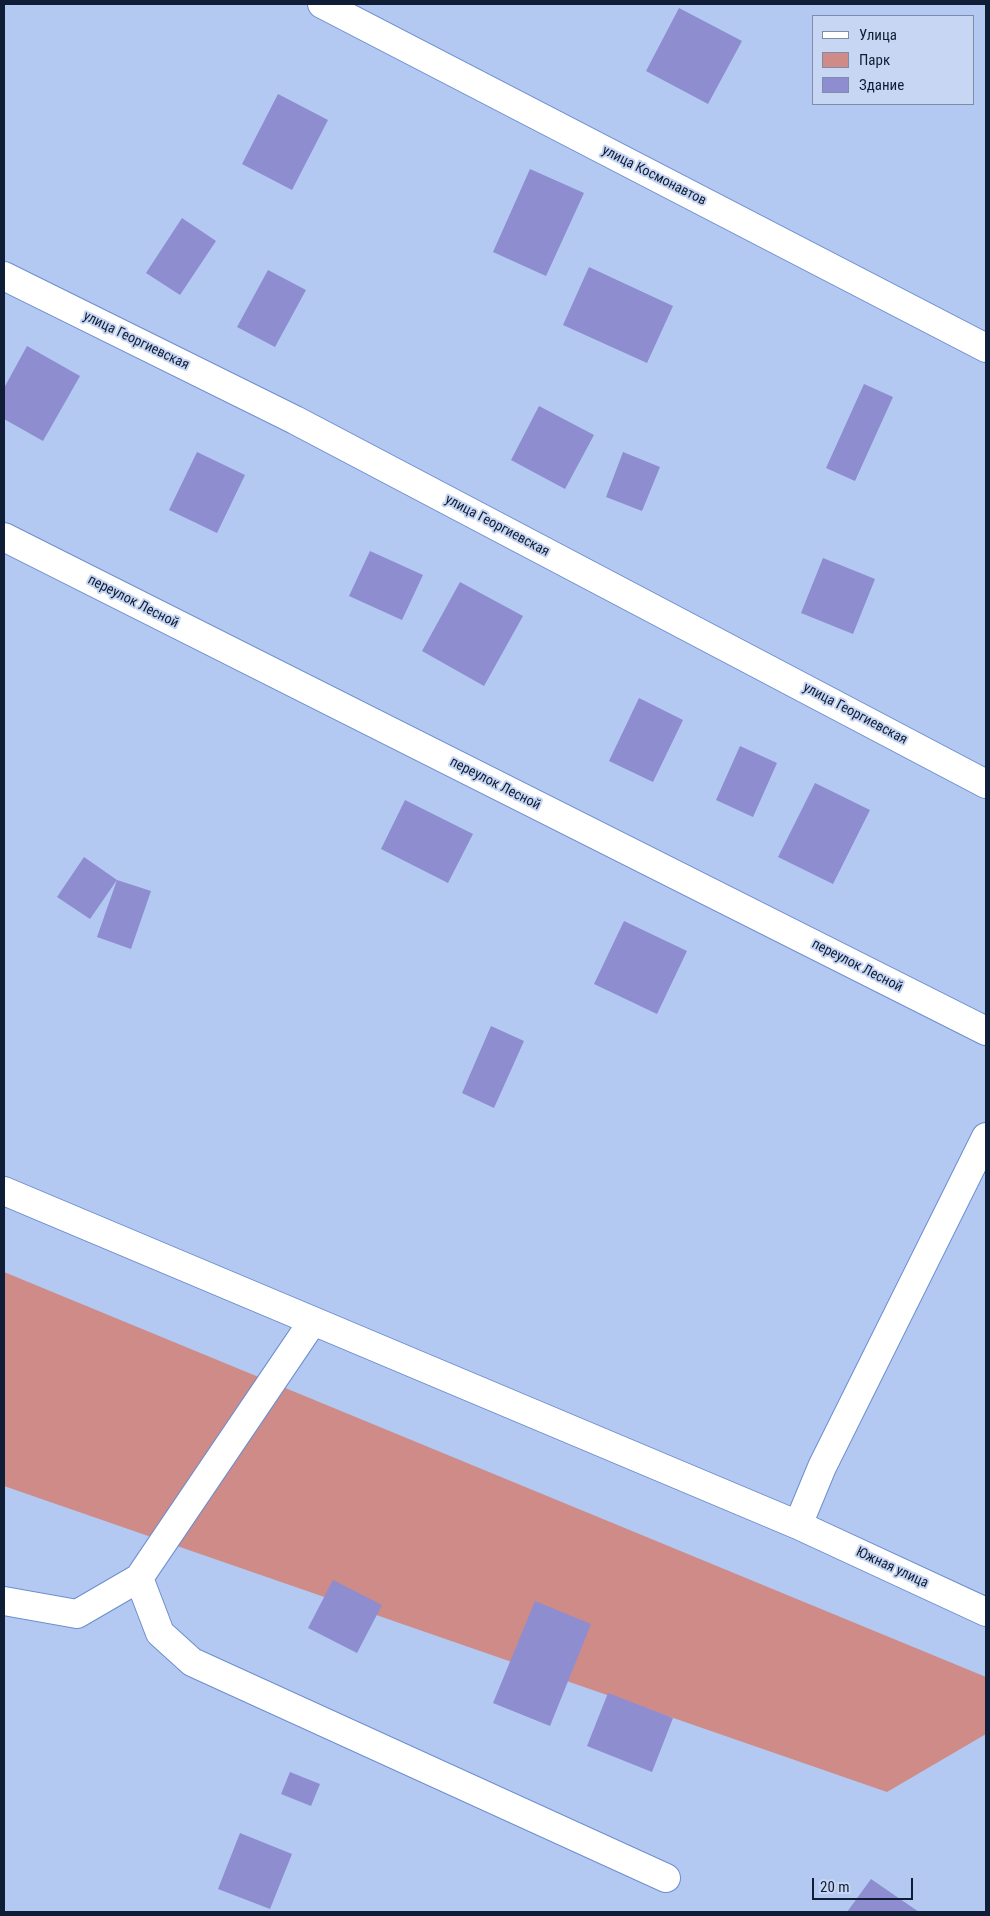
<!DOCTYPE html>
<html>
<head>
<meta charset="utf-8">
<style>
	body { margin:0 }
	#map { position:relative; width:990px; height:1916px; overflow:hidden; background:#b3c9f2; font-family:"Roboto Condensed",sans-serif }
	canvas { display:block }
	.frame { position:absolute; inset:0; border:5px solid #101d36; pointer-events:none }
	.legend { position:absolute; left:812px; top:15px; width:162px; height:90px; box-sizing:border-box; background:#c7d6f2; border:1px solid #7e8ca7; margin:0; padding:6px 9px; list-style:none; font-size:15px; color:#101d36 }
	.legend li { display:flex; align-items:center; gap:10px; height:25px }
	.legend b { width:25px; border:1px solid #7e8ca7 }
	.scale { position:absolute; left:812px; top:1878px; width:101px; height:22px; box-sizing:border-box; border:2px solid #101d36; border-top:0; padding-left:6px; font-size:15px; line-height:18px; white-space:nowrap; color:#101d36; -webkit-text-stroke:4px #c7d6f2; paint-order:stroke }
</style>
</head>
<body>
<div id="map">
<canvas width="990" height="1916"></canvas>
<div class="frame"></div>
<ul class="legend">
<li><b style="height:6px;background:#fff"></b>Улица</li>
<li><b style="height:14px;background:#ce8b87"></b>Парк</li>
<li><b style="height:14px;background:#8d8dd0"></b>Здание</li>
</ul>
<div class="scale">20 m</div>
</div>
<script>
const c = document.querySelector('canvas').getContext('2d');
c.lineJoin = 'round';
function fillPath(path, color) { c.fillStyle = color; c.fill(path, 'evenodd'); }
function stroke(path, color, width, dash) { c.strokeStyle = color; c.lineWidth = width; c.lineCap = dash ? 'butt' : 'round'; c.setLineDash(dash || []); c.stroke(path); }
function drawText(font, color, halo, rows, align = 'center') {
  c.font = font + ' "Roboto Condensed",sans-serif'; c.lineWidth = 4; c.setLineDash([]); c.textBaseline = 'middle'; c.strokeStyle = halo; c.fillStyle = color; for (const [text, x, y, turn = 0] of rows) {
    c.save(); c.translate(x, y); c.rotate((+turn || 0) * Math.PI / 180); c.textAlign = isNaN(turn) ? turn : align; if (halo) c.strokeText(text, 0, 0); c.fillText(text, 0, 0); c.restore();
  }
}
fillPath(new Path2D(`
	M4,1272L986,1677V1734L887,1792L4,1486Z`), '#ce8b87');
fillPath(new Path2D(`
	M679,8L742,41L708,104L646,71Z
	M278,94L328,120L292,190L242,164Z
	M530,169L584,193L546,276L493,252Z
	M182,218L216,241L180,295L146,273Z
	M589,267L673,306L647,363L563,325Z
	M268,270L306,290L275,347L237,327Z
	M27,346L80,376L43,441L4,419V388Z
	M864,384L893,397L855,481L826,468Z
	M539,406L594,435L565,489L511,460Z
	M197,452L245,475L217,533L169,510Z
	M623,452L660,467L642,511L606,497Z
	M370,551L423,575L402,620L349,596Z
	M823,558L875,579L853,634L801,613Z
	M460,582L523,616L484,686L422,651Z
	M639,698L683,720L653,782L609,761Z
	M740,746L777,763L753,817L716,800Z
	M815,783L870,810L833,884L778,857Z
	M405,800L473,834L448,883L381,849Z
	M84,857L117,880L151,891L131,949L97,937L117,880L90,919L57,897Z
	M624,921L687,951L657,1014L594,984Z
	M491,1026L524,1041L494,1108L462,1093Z
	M333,1580L382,1605L357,1653L308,1628Z
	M535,1601L591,1624L550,1726L493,1703Z
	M608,1693L673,1718L652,1772L587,1746Z
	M290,1772L320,1784L311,1806L281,1794Z
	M240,1833L292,1854L270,1909L218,1889Z
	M871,1879L919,1912H847Z`), '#8d8dd0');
const minor = new Path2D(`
	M322,4L986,348
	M4,276L295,420L986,784
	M4,537L986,1031
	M4,1191L798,1525L986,1612
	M798,1525L822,1467L986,1137
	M139,1578L160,1633L192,1662L666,1878
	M4,1601L77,1614L139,1578L313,1321`);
stroke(minor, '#6d8ecf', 30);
stroke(minor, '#fff', 28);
drawText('14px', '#101d36', '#c7d6f2', [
	["улица Космонавтов",654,176,27],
	["улица Георгиевская",136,341,26],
	["улица Георгиевская",497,526,28],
	["переулок Лесной",133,602,27],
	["улица Георгиевская",855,714,28],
	["переулок Лесной",495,784,27],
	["переулок Лесной",857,966,27],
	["Южная улица",892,1568,25]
]);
</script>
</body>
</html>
